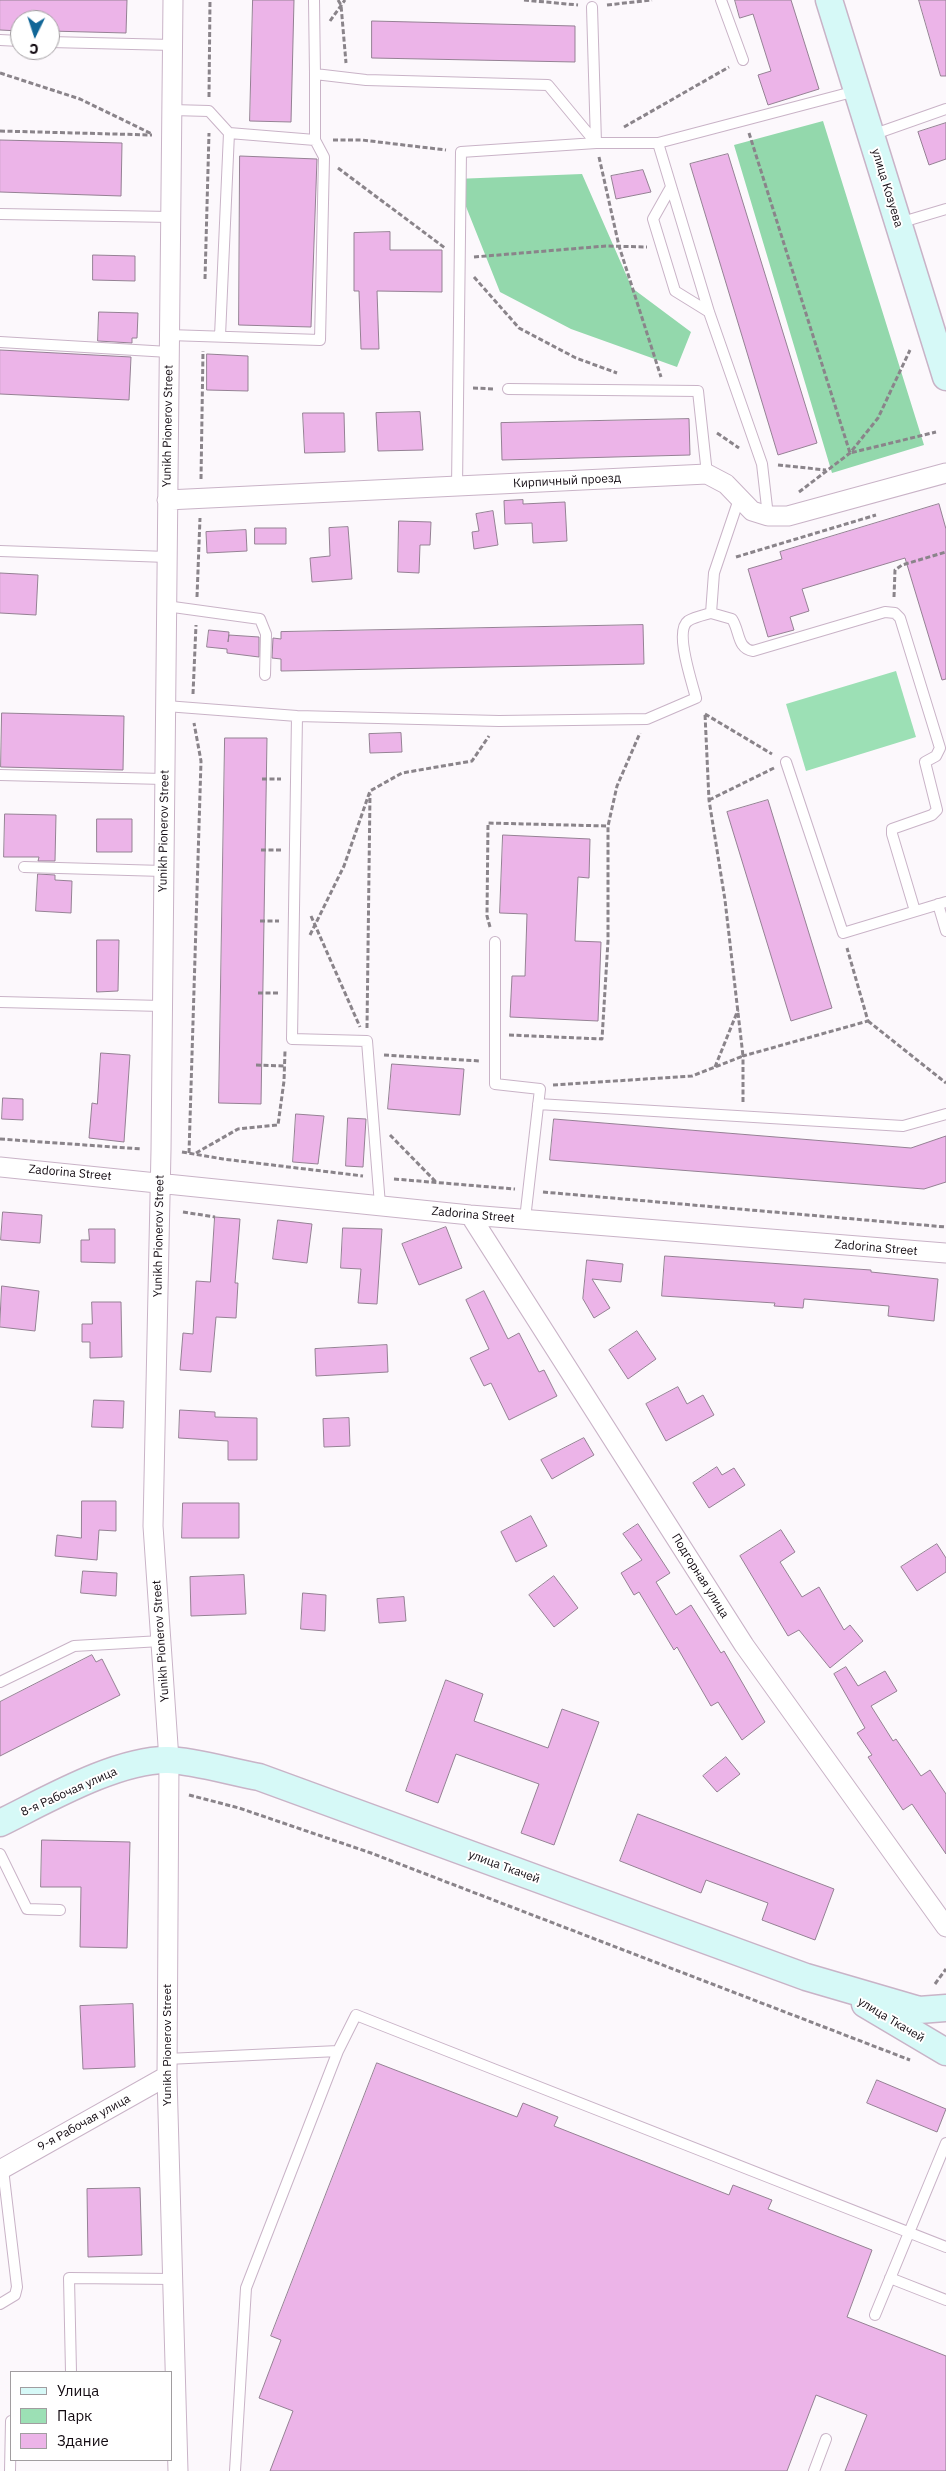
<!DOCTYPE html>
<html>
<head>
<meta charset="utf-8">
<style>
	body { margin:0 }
	#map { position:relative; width:946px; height:2471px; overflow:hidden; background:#fcf8fc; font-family:"IBM Plex Sans",sans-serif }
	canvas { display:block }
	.legend { position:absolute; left:10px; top:2371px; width:162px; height:90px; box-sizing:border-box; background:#fff; border:1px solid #a19da0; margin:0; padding:6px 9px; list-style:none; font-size:15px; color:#130b12 }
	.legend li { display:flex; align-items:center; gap:10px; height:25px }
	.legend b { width:25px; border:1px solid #a19da0 }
	.north { position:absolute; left:10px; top:10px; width:50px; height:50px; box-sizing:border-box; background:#fff; border:1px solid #a19da0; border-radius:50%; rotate:184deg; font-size:14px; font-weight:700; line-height:20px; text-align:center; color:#130b12 }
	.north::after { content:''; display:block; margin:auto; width:18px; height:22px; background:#116697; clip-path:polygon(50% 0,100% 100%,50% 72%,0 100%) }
</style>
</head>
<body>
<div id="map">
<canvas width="946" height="2471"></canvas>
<ul class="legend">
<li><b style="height:6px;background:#d6f9f7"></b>Улица</li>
<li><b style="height:14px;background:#9ce0b5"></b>Парк</li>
<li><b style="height:14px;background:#ecb4e8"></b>Здание</li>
</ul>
<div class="north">С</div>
</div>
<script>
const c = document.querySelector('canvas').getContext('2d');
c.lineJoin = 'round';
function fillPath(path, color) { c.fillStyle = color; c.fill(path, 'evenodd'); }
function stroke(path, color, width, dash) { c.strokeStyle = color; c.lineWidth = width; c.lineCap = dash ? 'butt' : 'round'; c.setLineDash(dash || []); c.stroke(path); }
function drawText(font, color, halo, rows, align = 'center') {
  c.font = font + ' "IBM Plex Sans",sans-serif'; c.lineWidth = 4; c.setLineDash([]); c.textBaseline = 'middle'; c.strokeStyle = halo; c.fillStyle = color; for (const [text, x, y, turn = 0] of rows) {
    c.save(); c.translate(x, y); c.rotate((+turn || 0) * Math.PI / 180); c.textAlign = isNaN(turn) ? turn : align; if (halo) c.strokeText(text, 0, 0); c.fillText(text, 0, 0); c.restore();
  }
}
fillPath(new Path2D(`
	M896,671L916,737L806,771L786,704Z`), '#9ce0b5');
fillPath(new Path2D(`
	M823,121L924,445L832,473L734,145Z
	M582,174L632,288L691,332L677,367L571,329L500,292L455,179Z`), '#93d8ac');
const building = new Path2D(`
	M0,0H127L126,33L50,31V20H20V31L0,30Z
	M253,0H294L291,122L250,121Z
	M735,0H791L819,89L768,105L758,75L771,71L753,14L740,18Z
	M919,0H946V76H941Z
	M372,21L575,26V62L372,58Z
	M946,123V159L929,165L918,132Z
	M0,140L122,143L121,196L0,192Z
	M728,154L817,443L778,455L690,164Z
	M240,156L317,159L311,327L239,325Z
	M643,170L651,192L616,199L611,176Z
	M390,232V250H442V292L377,291L379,349H361L359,291H354V233Z
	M93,255L135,256V281L93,280Z
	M99,312L138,313L137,338H132V343L98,341Z
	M0,350L131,357L129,400L0,394Z
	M207,354L248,356V391L207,390Z
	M420,412L423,450L378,451L376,413Z
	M303,413H344L345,452L305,453Z
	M689,419L690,455L502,460L501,423Z
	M523,500V504L565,502L567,541L533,543L532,523L505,524L504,501Z
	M939,504L946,529V679L942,680L905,558L802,589L809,611L790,617L794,630L768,637L748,569L782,559L780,552Z
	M493,511L498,545L474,549L472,532L479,531L476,514Z
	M399,521L431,522L430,545H420L419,573L398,572Z
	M348,527L352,579L312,582L310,558L330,556L329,528Z
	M255,528H286V544H255Z
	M246,530L247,551L207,553L206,532Z
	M0,573L38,575L36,615L0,613Z
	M643,625L644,664L281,671V659L272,658L273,638L281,639V632Z
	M209,630L229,632L228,642L229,635L259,637V657L227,653V649L207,647Z
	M2,713L124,716L123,770L1,767Z
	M401,733L402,752L370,753L369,734Z
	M225,738H267L261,1104L219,1103Z
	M768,800L832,1008L791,1021L727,812Z
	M5,814L56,815L55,861H38L39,857H4Z
	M97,819H132V852H97Z
	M503,835L590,839L589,878L578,877L575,941L601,942L598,1021L510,1017L512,976H525L527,914L500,913Z
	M38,874L55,875V880L72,881L71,913L36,911Z
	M97,940H119L118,991L97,992Z
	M101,1053L130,1055L124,1142L89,1138L92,1103L97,1104Z
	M392,1064L464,1069L460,1115L388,1109Z
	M3,1098L23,1099V1120L2,1119Z
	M296,1114L324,1116L318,1164L293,1162Z
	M348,1118L366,1119L363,1167L346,1166Z
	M554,1119L911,1148L946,1136V1182L924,1189L550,1160Z
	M3,1212L42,1215L40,1243L1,1240Z
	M215,1217L240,1219L235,1283H238L236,1318L216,1317L211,1372L180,1370L183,1333L193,1334L196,1281L210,1282Z
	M278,1220L312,1224L307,1263L273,1259Z
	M446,1227L462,1268L419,1285L402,1244Z
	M343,1228L382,1229L377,1304L358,1303L361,1269L341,1268Z
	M89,1229H115V1263L81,1262V1240H89Z
	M665,1256L871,1270V1272L938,1279L934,1321L888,1316L889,1306L804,1299L803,1308L774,1306L775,1303L662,1296Z
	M587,1260L623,1264L621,1282L592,1279L610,1308L594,1318L583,1299Z
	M2,1286L39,1291L35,1331L0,1327Z
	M484,1291L508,1339L519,1333L539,1372L544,1370L557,1396L509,1420L491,1383L484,1386L470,1358L489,1349L466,1300Z
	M92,1302H121L122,1357L90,1358V1342H82V1324H92Z
	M637,1331L656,1359L628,1379L609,1350Z
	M387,1345L388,1372L316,1376L315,1349Z
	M678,1387L687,1404L703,1395L714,1415L666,1441L646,1404Z
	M94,1400L124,1401L123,1428L92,1427Z
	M180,1410L215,1412V1417L257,1418V1460H228V1441L179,1438Z
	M349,1418L350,1446L324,1447L323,1419Z
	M584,1438L594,1455L552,1479L541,1460Z
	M717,1467L722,1475L734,1468L745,1485L709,1508L693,1483Z
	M82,1501H116V1531L99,1530L97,1560L55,1556L57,1535L81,1538Z
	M183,1503H239V1538H182Z
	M531,1516L547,1546L516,1562L501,1532Z
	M638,1524L670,1573L656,1582L676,1615L691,1605L721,1653L724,1651L765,1722L742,1740L718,1702L711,1706L677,1647L674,1650L639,1592L634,1595L621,1573L642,1560L623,1534Z
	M781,1530L795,1552L780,1562L802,1597L819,1587L844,1630L850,1625L863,1641L830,1668L799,1630L788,1636L740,1556Z
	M937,1544L946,1558V1572L917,1591L901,1567Z
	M83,1571L117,1573L116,1596L81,1593Z
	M244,1575L246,1614L191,1616L190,1577Z
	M554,1576L578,1608L554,1627L529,1595Z
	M303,1593L326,1595L325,1631L301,1629Z
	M404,1597L406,1621L379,1623L377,1599Z
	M92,1655L96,1662L102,1659L120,1695L0,1756V1702Z
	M846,1667L858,1686L885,1671L897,1691L871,1706L893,1741L896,1739L921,1776L930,1770L946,1794V1854L912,1804L903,1810L868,1757L872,1755L857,1733L865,1728L834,1674Z
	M446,1680L483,1694L474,1721L548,1748L562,1709L599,1722L554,1845L521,1833L539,1784L456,1754L438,1803L406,1791Z
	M726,1757L740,1774L717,1792L703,1776Z
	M638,1814L834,1889L815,1940L762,1920L768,1903L706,1880L701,1893L620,1861Z
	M42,1840L130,1842L127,1948L80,1947L81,1887H41Z
	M133,2004L135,2067L83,2069L80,2006Z
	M377,2063L517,2117L523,2103L558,2117L554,2126L729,2195L733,2185L772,2200L768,2209L872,2250L847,2317L946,2356V2471H845L867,2415L816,2395L787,2471H270L293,2411L259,2398L281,2340L271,2336Z
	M877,2080L946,2109L937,2132L867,2103Z
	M140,2188L142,2255L88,2257L87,2189Z`);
fillPath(building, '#ecb4e8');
stroke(building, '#958194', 1);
const lane = new Path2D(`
	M314,0L315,74
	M721,0L743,60
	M0,40L20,41
	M50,42L173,45
	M172,110L209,111L229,133L315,140
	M872,135L946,109
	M671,187L653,219L675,291L709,312
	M0,214L171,217
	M899,223L946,209
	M169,335L320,340L324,157L315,140V74L366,80L548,85L596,143H658
	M220,336L229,133
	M0,342L169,352
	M508,389L698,391L707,474
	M457,487L461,152L596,143L592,7
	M768,516L762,464L709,312L658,143L856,91
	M0,551L167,557
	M166,606L260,619L266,634L265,675
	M711,613L732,619C740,631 737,649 753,651L885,612L895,613L900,618L940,748L936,756L925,762L937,810L932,815L892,829V834L915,911
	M166,706L297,716L499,721L647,719L696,698C692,682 674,631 688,621C694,617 704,615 711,613L714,573L739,499
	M297,716L292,1039L367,1041L380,1205
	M786,762L843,933L946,902
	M0,775L164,779
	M24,867L163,871
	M938,904L946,931
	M495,942V1084L540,1089L525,1219
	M0,1002L162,1006
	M538,1104L903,1126L946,1114
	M0,1682L74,1646L161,1641
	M0,1854L27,1909L60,1910
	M167,2059L338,2051
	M890,2278L946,2300
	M0,2304L15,2295L17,2287L3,2169
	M875,2315L946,2143
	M71,2372L69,2278L173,2279
	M10,2471L11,2421
	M235,2471L246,2288L338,2051L356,2015L946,2247
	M814,2471L826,2439`);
const street = new Path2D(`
	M173,0L161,1150L153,1526L169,1760L167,2076L178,2471
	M167,500L707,474L726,484L752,511L768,516H788L946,473
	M0,1167L470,1215L946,1253
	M470,1215L744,1645L946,1927
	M0,2170L167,2076`);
const secondary = new Path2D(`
	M829,0L946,377
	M0,1823C45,1801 117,1759 168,1760C195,1761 231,1772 259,1777L806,1977L919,2010L946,2008
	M865,2004L946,2052`);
stroke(lane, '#c9b3c7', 12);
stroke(street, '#c9b3c7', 21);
stroke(secondary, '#c9b3c7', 29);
stroke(new Path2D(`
	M338,0L341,5L346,63
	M524,0L578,5
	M607,5L652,0
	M330,21L345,0
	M0,73L80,99L152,134
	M209,97L210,0
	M624,127L729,67
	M0,131L152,135
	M749,133L850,453L936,432
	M333,140H362L446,150
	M599,157L619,246L661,377
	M338,168L445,248
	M474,257L606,246L647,247
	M474,277L519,328L576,358L617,373
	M205,279L209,133
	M473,388L495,389
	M717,433L739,448
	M778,465L826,470
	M201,479L203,351
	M799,492L850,453L878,418L910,350
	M736,557L876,515
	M197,597L200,518
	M894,597L895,570L902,565L946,552
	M193,694L196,625
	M705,714L772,754
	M262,779H281
	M709,800L774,768
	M261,850H281
	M311,916L360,1027
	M260,921H279
	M490,927L487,916L488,823L607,826
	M310,935L344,866L370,791L402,773L472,761L489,736
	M258,993H278
	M868,1021L946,1083
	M367,1028L370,794
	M509,1035L602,1039L608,941V826L617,786L640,733
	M384,1055L480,1061
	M256,1065L285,1066
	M715,1067L738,1010
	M553,1085L692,1076L743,1056L725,900L709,800L705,714
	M743,1102V1056L868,1021L847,948
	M390,1135L436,1182
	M0,1139L142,1149
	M182,1152L223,1159L363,1176
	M189,1153L201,761L194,723
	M196,1153L238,1129L278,1125L284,1081L285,1051
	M394,1179L515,1189
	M543,1192L946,1227
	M183,1212L215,1217
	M189,1795L239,1808L371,1853L910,2060
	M935,1984L946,1969`), '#8a848a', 3, [5, 2.5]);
stroke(lane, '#fff', 10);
stroke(street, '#fff', 19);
stroke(secondary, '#d6f9f7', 26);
drawText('12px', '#130b12', '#fff', [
	["улица Козуева",887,188,73],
	["Yunikh Pionerov Street",168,426,-89],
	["Кирпичный проезд",567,481,-3],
	["Yunikh Pionerov Street",164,831,-89],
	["Zadorina Street",70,1173,5],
	["Zadorina Street",473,1215,5],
	["Yunikh Pionerov Street",159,1236,-89],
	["Zadorina Street",876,1248,5],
	["Подгорная улица",700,1576,58],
	["Yunikh Pionerov Street",161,1641,-94],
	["8-я Рабочая улица",69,1792,-24],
	["улица Ткачей",504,1867,20],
	["улица Ткачей",891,2020,31],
	["Yunikh Pionerov Street",168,2045,-90],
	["9-я Рабочая улица",84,2123,-29]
]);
</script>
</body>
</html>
